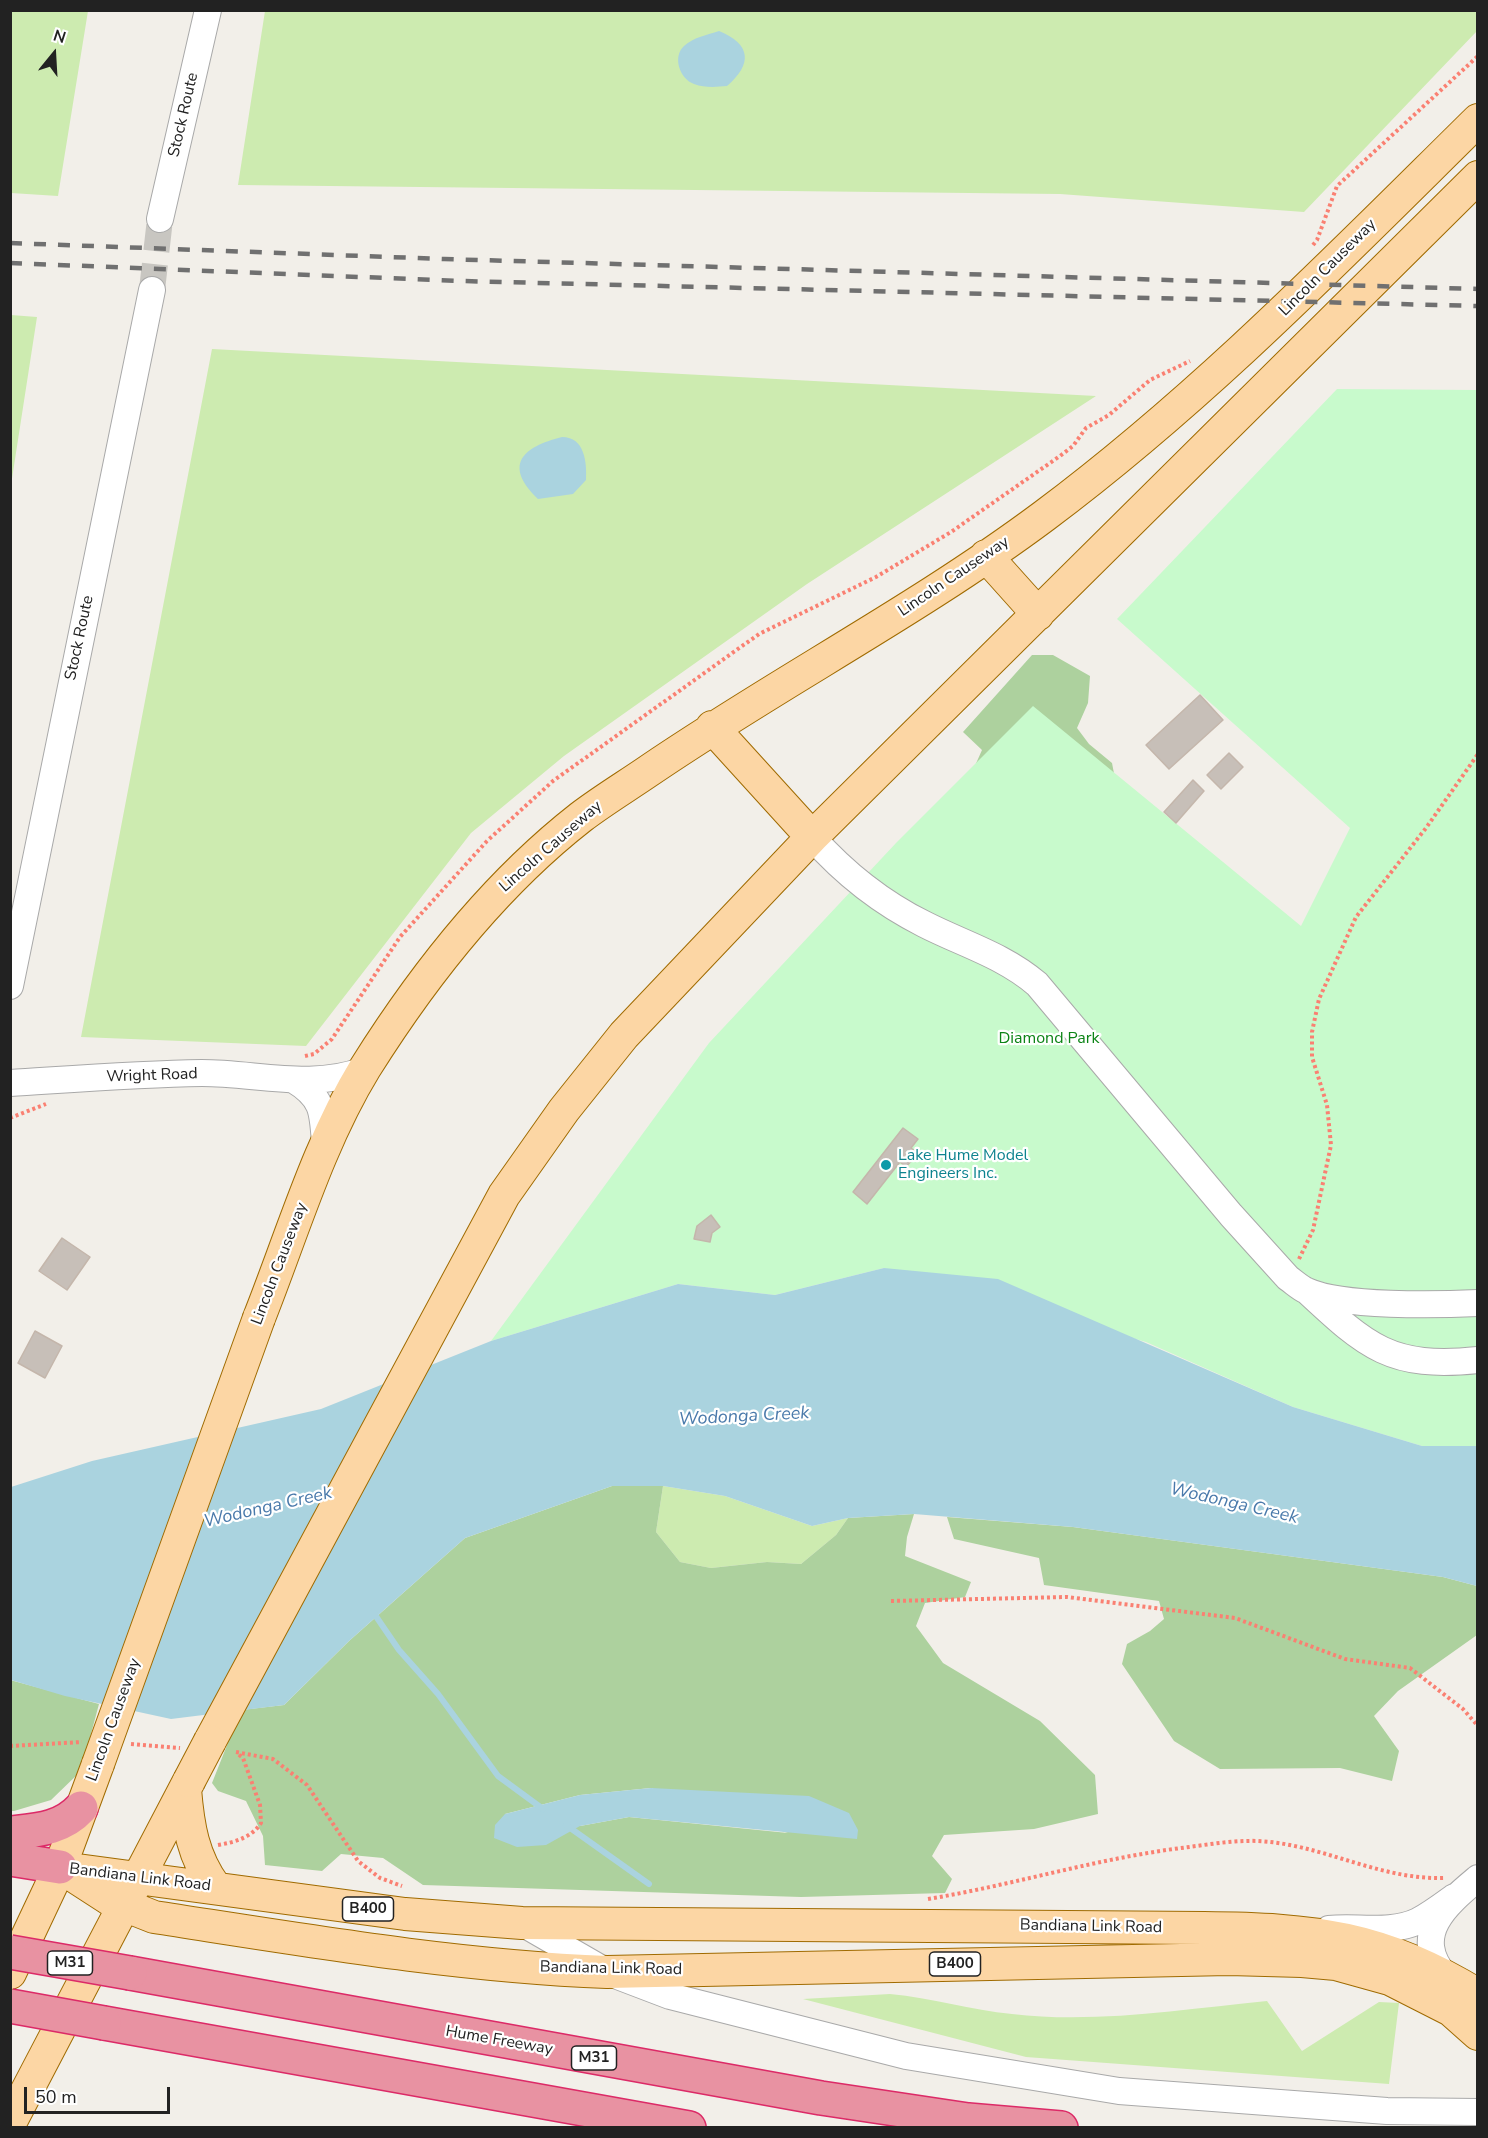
<!DOCTYPE html>
<html>
<head>
<meta charset="utf-8">
<style>
	body { margin:0 }
	#map { position:relative; width:1488px; height:2138px; overflow:hidden; background:#f2efe9; font-family:"Nunito Sans",sans-serif }
	canvas { display:block }
	.frame { position:absolute; inset:0; border:12px solid #222; pointer-events:none }
	.north { position:absolute; left:24px; top:24px; width:60px; height:60px; -webkit-text-stroke:4px #fff; paint-order:stroke; rotate:18deg; font-size:16px; font-weight:700; line-height:24px; text-align:center; color:#222 }
	.north::after { content:''; display:block; margin:auto; width:21px; height:27px; background:#222; clip-path:polygon(50% 0,100% 100%,50% 72%,0 100%) }
	.scale { position:absolute; left:24px; top:2087px; width:146px; height:27px; box-sizing:border-box; border:3px solid #222; border-top:0; padding-left:8px; font-size:18px; line-height:21px; white-space:nowrap; color:#222; -webkit-text-stroke:4px #fff; paint-order:stroke }
</style>
</head>
<body>
<div id="map">
<canvas width="1488" height="2138"></canvas>
<div class="frame"></div>
<div class="north">N</div>
<div class="scale">50 m</div>
</div>
<script>
const c = document.querySelector('canvas').getContext('2d');
c.lineJoin = 'round';
function fillPath(path, color) { c.fillStyle = color; c.fill(path, 'evenodd'); }
function stroke(path, color, width, dash) { c.strokeStyle = color; c.lineWidth = width; c.lineCap = dash ? 'butt' : 'round'; c.setLineDash(dash || []); c.stroke(path); }
function drawText(font, color, halo, rows, align = 'center') {
  c.font = font + ' "Nunito Sans",sans-serif'; c.lineWidth = 4.5; c.setLineDash([]); c.textBaseline = 'middle'; c.strokeStyle = halo; c.fillStyle = color; for (const [text, x, y, turn = 0] of rows) {
    c.save(); c.translate(x, y); c.rotate((+turn || 0) * Math.PI / 180); c.textAlign = isNaN(turn) ? turn : align; if (halo) c.strokeText(text, 0, 0); c.fillText(text, 0, 0); c.restore();
  }
}
fillPath(new Path2D(`
	M10,11H88L58,196L11,193Z
	M265,11H1477V31L1304,212L1060,194L238,185Z
	M11,315L37,317L11,485L10,315Z
	M212,349L1096,396L807,584L564,756L471,833L306,1046L81,1037Z
	M663,1486L725,1496L812,1526L848,1518L836,1535L801,1564L767,1562L711,1568L680,1562L656,1532Z
	M890,1994C932,1998 971,2010 1012,2014C1095,2024 1184,2009 1267,2001L1302,2051L1379,2002L1399,2003L1389,2084L1026,2057L803,1999Z`), '#cdebb0');
fillPath(new Path2D(`
	M1032,655H1053L1090,676L1088,703L1077,728L1089,744L1112,763L1116,784L966,786L982,750L963,732Z
	M612,1486H663L656,1532L680,1562L711,1568L767,1562L801,1564L836,1535L848,1518L914,1514L907,1537L905,1556L971,1582L965,1597L925,1603L916,1626L943,1663L1040,1721L1095,1775L1098,1814L1034,1829L944,1835L932,1856L952,1879L945,1893L801,1897L423,1885L383,1858L341,1854L322,1871L265,1865L263,1836L246,1801L218,1791L212,1783L241,1710L284,1705L349,1641L465,1538ZM651,1788L788,1833L629,1817L580,1826L505,1814L580,1795Z
	M947,1517L1073,1527L1443,1577L1477,1586V1635L1398,1691L1374,1716L1399,1751L1392,1781L1340,1768L1220,1769L1174,1741L1122,1664L1127,1644L1150,1631L1164,1619L1159,1601L1044,1585L1039,1558L954,1539Z
	M10,1680L99,1704L81,1771L51,1800L14,1811H10Z`), '#add19e');
fillPath(new Path2D(`
	M1337,389L1477,390V1446H1422L1293,1407L1146,1342L884,1268L775,1295L678,1284L491,1341L709,1043L896,843L1033,706L1301,926L1350,828L1117,619Z`), '#c8facc');
fillPath(new Path2D(`
	M719,31C751,44 753,64 727,86C716,87 705,88 694,84C680,79 672,57 684,46C694,37 707,35 719,31Z
	M562,437C585,437 587,463 586,480L573,494L538,499C503,465 522,447 562,437Z
	M884,1268L998,1279L1293,1407L1422,1446H1477V1586L1443,1577L1073,1527L914,1514L848,1518L812,1526L725,1496L663,1486H612L465,1538L349,1641L284,1705L171,1719L65,1696L11,1680V1487L92,1461L321,1409L491,1341L678,1284L775,1295Z
	M651,1788L809,1796L849,1813L858,1830L857,1839L629,1817L580,1826L546,1845L517,1847L494,1838L495,1825L505,1814L580,1795Z`), '#aad3df');
stroke(new Path2D(`
	M373,1612L399,1650L438,1694L498,1776L543,1809
	M566,1825L649,1884`), '#aad3df', 6);
const building = new Path2D(`
	M1200,695L1223,720L1169,769L1146,745Z
	M1229,753L1243,767L1221,789L1207,775Z
	M1193,780L1204,791L1176,823L1164,812Z
	M903,1128L918,1139L911,1148L918,1153L906,1167L900,1162L867,1204L853,1192Z
	M711,1215L720,1227L712,1233L710,1242L694,1239L697,1226Z
	M62,1238L90,1257L67,1290L39,1271Z
	M35,1331L62,1346L45,1378L18,1363Z`);
fillPath(building, '#c7bfb8');
stroke(building, '#c4b6ab', 1.5);
stroke(new Path2D(`
	M152,290L160,219`), '#c8c6c1', 26, [26, 13]);
const minor = new Path2D(`
	M160,219L208,10
	M812,837C843,872 882,903 924,924C963,944 1003,955 1037,984L1231,1215L1288,1278C1294,1282 1300,1288 1307,1291C1342,1307 1437,1305 1478,1303
	M10,986L152,290
	M294,1080C324,1098 323,1113 325,1146
	M10,1083C74,1079 138,1074 202,1073C256,1073 312,1090 364,1070
	M1307,1291C1367,1347 1391,1369 1478,1360
	M522,1923L607,1972L670,1996L906,2056L1119,2091L1387,2111L1478,2112
	M1329,1929C1357,1926 1391,1934 1418,1921C1431,1914 1443,1905 1454,1897
	M1445,1976C1410,1934 1447,1904 1478,1878`);
const major = new Path2D(`
	M986,556L1038,614
	M712,727L812,837
	M259,1318C292,1235 318,1145 365,1068C424,974 494,885 581,817C602,801 625,787 647,772C777,683 918,610 1044,516C1202,398 1338,258 1478,120
	M210,1741L504,1195L564,1110L624,1035L812,837L1478,177
	M185,1789C188,1826 193,1857 215,1887
	M60,1867L111,1900L154,1917C304,1940 455,1966 607,1972L1229,1959L1302,1961L1336,1964L1390,1979L1451,2010L1478,2034
	M70,1869L405,1914L522,1923L1204,1928C1313,1929 1382,1936 1478,1995
	M10,1973L60,1867L98,1764
	M10,2123L189,1781`);
const highway = new Path2D(`
	M10,1833C37,1830 62,1829 81,1808
	M10,1859L60,1867
	M130,1973L821,2098L968,2120L1061,2128
	M104,2023L689,2128`);
stroke(minor, '#a9a9a9', 28);
stroke(major, '#a06b00', 34);
stroke(highway, '#dc2a67', 36);
stroke(new Path2D(`
	M1313,245L1317,240L1337,186L1478,56
	M305,1056L314,1054L332,1039L400,937L487,841L553,781L759,634L876,577L951,532L1060,456L1073,446L1086,428L1109,415L1150,380L1190,361
	M10,1118L46,1104
	M1299,1259L1313,1230L1331,1145L1327,1105L1312,1057V1032L1319,999L1356,917L1426,828L1478,754
	M891,1601L1067,1597L1235,1618L1345,1659L1410,1668L1463,1709L1478,1726
	M131,1744L180,1748
	M10,1746L82,1742
	M236,1752L273,1759L307,1785L358,1861L380,1878L402,1886
	M218,1845C236,1842 252,1837 261,1823L260,1805L243,1758L238,1754
	M928,1899C1013,1885 1095,1859 1181,1848C1206,1845 1232,1840 1258,1841C1322,1844 1379,1880 1444,1878`), '#fa8072', 4, [3, 3]);
stroke(minor, '#fff', 26);
stroke(major, '#fcd6a4', 32);
stroke(highway, '#e892a2', 33);
stroke(new Path2D(`
	M10,243L444,259L1478,289
	M10,263L461,281L1478,306`), '#707070', 4.5, [12, 12]);
const majorBridge = new Path2D(`
	M98,1764L259,1318
	M189,1781L210,1741`);
const highwayBridge = new Path2D(`
	M10,1952L130,1973
	M10,2006L104,2023`);
stroke(majorBridge, '#a06b00', 34, []);
stroke(highwayBridge, '#dc2a67', 36, []);
stroke(majorBridge, '#fcd6a4', 32);
stroke(highwayBridge, '#e892a2', 33);
for (const [x, y, r, color] of [
	[886,1165,6,"#0f9aa8"]
]) { const dot = new Path2D(); dot.arc(x, y, r, 0, 2 * Math.PI); c.fillStyle = color; c.fill(dot); stroke(dot, '#fff', 2); }
for (const [x, y, w] of [
	[368,1909,51],
	[70,1963,45],
	[955,1964,51],
	[594,2058,45]
]) { const box = new Path2D(); box.roundRect(x - w / 2, y - 12, w, 24, 4.5); c.fillStyle = '#fff'; c.fill(box); stroke(box, '#222', 1.5); }
drawText('bold 15px', '#222', null, [
	["B400",368,1909],
	["M31",70,1963],
	["B400",955,1964],
	["M31",594,2058]
]);
drawText('16px', '#222', '#fff', [
	["Stock Route",184,115,-77],
	["Lincoln Causeway",1328,268,-45],
	["Lincoln Causeway",954,577,-34],
	["Stock Route",80,638,-78],
	["Lincoln Causeway",551,847,-41],
	["Wright Road",152,1076,-2],
	["Lincoln Causeway",280,1264,-69],
	["Lincoln Causeway",114,1720,-70],
	["Bandiana Link Road",140,1878,7],
	["Bandiana Link Road",1091,1927,1],
	["Bandiana Link Road",611,1969,1],
	["Hume Freeway",499,2041,10]
]);
drawText('16px', '#0c8416', '#fff', [
	["Diamond Park",1049,1039]
]);
drawText('16px', '#0d838f', '#fff', [
	["Lake Hume Model",898,1156],
	["Engineers Inc.",898,1174]
], 'left');
drawText('italic 18px', '#4a7aab', '#fff', [
	["Wodonga Creek",744,1417,-3],
	["Wodonga Creek",1234,1504,13],
	["Wodonga Creek",268,1508,-13]
]);
</script>
</body>
</html>
